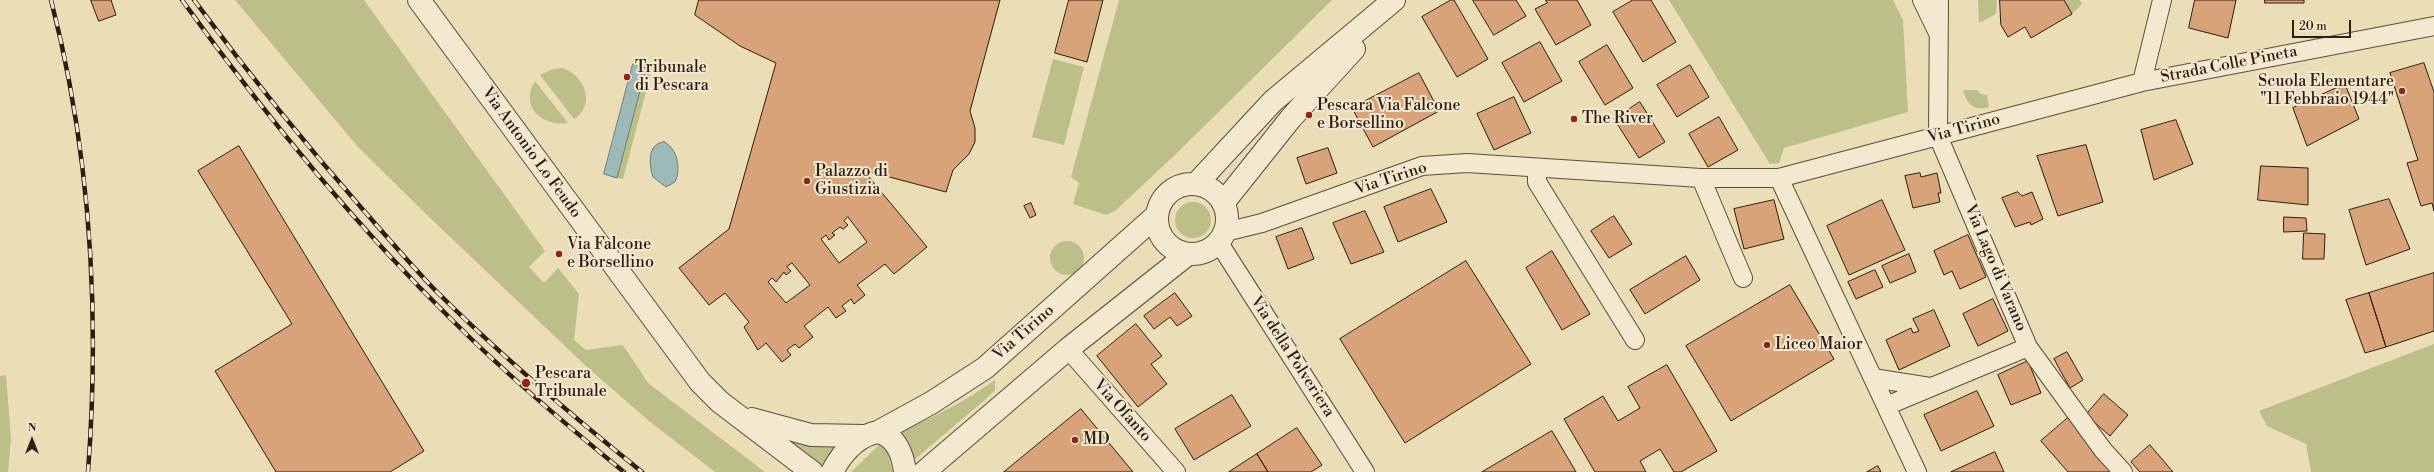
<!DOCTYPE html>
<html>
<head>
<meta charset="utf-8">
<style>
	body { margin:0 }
	#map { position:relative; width:2434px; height:472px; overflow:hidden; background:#ebddb6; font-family:"Libre Bodoni",serif }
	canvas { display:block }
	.north { position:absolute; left:12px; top:420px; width:40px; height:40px; -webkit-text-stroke:3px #f2e9d0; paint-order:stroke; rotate:0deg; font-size:11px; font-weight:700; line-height:16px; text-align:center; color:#301c11 }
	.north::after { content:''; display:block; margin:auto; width:14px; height:18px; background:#301c11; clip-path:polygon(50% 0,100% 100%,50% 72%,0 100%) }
	.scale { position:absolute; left:2292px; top:20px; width:59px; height:18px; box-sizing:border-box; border:2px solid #301c11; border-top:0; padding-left:5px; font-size:12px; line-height:14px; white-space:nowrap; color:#301c11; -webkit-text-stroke:3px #f2e9d0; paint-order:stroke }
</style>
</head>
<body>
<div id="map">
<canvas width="2434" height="472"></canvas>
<div class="north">N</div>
<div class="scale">20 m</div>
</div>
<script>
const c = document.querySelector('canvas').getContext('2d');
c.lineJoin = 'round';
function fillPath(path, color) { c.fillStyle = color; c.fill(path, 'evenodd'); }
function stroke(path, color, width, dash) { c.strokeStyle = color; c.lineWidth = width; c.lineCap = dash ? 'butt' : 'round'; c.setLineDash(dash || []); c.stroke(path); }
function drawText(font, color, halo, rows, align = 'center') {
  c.font = font + ' "Libre Bodoni",serif'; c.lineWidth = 4; c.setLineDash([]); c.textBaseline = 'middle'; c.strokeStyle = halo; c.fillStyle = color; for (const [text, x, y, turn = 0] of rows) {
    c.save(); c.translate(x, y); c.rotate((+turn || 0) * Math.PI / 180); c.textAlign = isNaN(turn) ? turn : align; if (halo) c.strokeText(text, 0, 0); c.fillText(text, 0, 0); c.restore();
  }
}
fillPath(new Path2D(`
	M235,0H364L545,251L529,267L544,283L558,268L579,294L574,340L586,350L623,345L648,383L765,472H715L649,421L587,367L428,216L358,147Z
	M1119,0H1332L1177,153L1115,211L1106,215L1073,204L1079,183L1071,177Z
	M1669,0H1893L1903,20L1908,112L1784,148L1779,163L1770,164Z
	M1978,0H1997L1996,14L1979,23Z
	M2064,0H2080L2082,4L2072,14Z
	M1053,59L1084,67L1064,145L1032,137Z
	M562,68C584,74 597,105 574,119L540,75L553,69Z
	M646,68L652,69L623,179L617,178Z
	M535,81L568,123C543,127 519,107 535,81Z
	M1963,90H1977L1981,94L1987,95L1989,107C1974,111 1967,105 1963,90Z
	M1175 220a18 18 0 1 1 36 0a18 18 0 1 1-36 0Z
	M1050 258a17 17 0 1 1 34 0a17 17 0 1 1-34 0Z
	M2434,344V472H2311L2306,444L2267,426L2259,411Z
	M6,375L11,439L8,472H0V376Z
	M995,380V390L987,398L907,466L893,434C930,419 963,403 995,380Z
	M787,438L839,445L819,471L805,454Z
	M879,445L887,451L893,472H851Z`), '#bdbf89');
const water = new Path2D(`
	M633,64L646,68L617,178L604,174Z
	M664,142C678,148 681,170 675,182L666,187L653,177C649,165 647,143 664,142Z`);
fillPath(water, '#9cbab8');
stroke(water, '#717b75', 1);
const building = new Path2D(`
	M91,0H111L116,15L99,21Z
	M699,0H1000L970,111L975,128V142L969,154L953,170L946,192L863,170L927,247L894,274L885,264L857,285L865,295L854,304L851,299L842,306L846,311L836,318L828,307L804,326L813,337L799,348L795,344L787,350L791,355L782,362L766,343L758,350L744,327L749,322L725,293L709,305L679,268L729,229L776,63L740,46L695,15ZM848,217L867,242L839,263L821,239L826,235L829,240L835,235L832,233L840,227L843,229L848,225L844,221ZM792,263L810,285L786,303L768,282L772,278L776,282L784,272L786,275L791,271L787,267Z
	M1069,0H1103L1087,62L1055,53Z
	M1451,0H1454L1488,59L1457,77L1422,17Z
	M1473,0H1516L1526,16L1494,35Z
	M1546,0H1577L1591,25L1556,45L1535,9L1547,3Z
	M1633,0H1651L1676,42L1643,62L1613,12Z
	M2000,0H2064L2072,14L2031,38L2025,27L2008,37L2001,25Z
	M2195,0H2236L2228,38L2189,28Z
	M2265,0H2304V3H2265Z
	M1540,42L1562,81L1524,102L1502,63Z
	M1607,45L1633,88L1605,105L1579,62Z
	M2424,63L2434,92V211L2432,203L2421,206L2407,163L2418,160L2390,73Z
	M1690,65L1709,97L1677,117L1657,85Z
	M1419,73L1439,111L1373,147L1352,108Z
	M2345,84L2359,119L2307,146L2293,108Z
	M1514,97L1531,133L1494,150L1477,114Z
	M1640,102L1665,142L1639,158L1614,119Z
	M1719,117L1738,150L1708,167L1689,134Z
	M2176,120L2193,164L2154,180L2141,130Z
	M2086,145L2103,202L2058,216L2037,156Z
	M239,146L424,451L390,472H276L215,371L292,324L198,171Z
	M1328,148L1337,173L1306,184L1297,158Z
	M2261,166L2308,168V205L2258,200Z
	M1920,173L1921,177L1937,173L1941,193H1938L1940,202L1913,208L1905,176Z
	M1431,189L1447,222L1398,242L1384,207Z
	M2018,192L2022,196L2032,192L2043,219L2031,225L2030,222L2015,227L2002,198Z
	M2389,199L2410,249L2366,265L2349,210Z
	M1774,200L1784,239L1744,249L1734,209Z
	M1882,200L1905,250L1849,275L1827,226Z
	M1031,203L1036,215L1030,218L1024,206Z
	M1365,211L1384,252L1351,264L1333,223Z
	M1614,216L1632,244L1609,258L1591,231Z
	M2284,217L2306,218L2307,231L2284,232Z
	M1302,228L1314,259L1288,269L1276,237Z
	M2304,233L2325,234L2324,259H2303Z
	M1968,235L1986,277L1960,289L1952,271L1944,275L1934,251Z
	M1552,251L1590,314L1562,330L1526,268Z
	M1909,254L1916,272L1890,283L1882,266Z
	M1686,256L1700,280L1645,314L1630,290Z
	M1466,261L1531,364L1405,443L1340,339Z
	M1875,270L1883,287L1856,299L1848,282Z
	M2434,273V331L2386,347L2369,293Z
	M1790,285L1834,359L1731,421L1686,346Z
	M1175,293L1192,316L1177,326L1170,317L1154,329L1144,316Z
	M2369,293L2386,347L2365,353L2346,300Z
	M1993,299L2008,331L1978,346L1963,314Z
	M1934,310L1950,346L1899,370L1886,340L1911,328L1913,333L1919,331L1913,319Z
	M1136,324L1162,356L1151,364L1167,384L1138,407L1097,356Z
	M2067,352L2083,380L2070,388L2054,359Z
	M2028,361L2041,393L2011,405L1998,375Z
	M1667,365L1717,451L1681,472H1674L1660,449L1640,461L1646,472H1595L1564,419L1603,396L1618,421L1640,408L1628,387Z
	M1977,391L1994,426L1941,451L1924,415Z
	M2104,394L2128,415L2110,436L2086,415Z
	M1232,395L1251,426L1194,460L1175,429Z
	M1081,409L1133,472H1004Z
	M2069,417L2113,472H2068L2041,441Z
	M1297,428L1322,465L1311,472H1268L1257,454Z
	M1552,431L1576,472H1482Z
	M2150,445L2173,472H2140L2131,462Z
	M1995,452L2004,472H1951Z
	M1257,454L1268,472H1229Z
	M1878,466L1881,472H1867Z`);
fillPath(building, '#d9a37a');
stroke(building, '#301c11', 1);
const minor = new Path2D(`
	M1922,0L1938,33
	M1939,0L1938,136L2028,347L2103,450L2123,472
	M2142,82L2162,0
	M1537,168V182L1635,340
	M1701,178L1743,278
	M1779,178L1917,472
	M1225,232L1262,223L1422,166L1467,163L1701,178H1779L2142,82L2434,26
	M1219,243L1365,472
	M1068,349L1176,472
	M1873,378L1930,387
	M1886,406L2028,347`);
const tertiary = new Path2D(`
	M419,0L700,382L720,402L812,472
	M1197,183L1273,101L1394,0
	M1157 219a35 35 0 1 1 70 0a35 35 0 1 1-70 0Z
	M1224,202L1291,118L1354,49
	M752,419L811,435L864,436
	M878,432L931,403L985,368L1157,215
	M832,472C842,453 856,436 878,432C896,436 903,455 905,472
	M924,472L1068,349L1188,254`);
stroke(minor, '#5f4c3a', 20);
stroke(tertiary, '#5f4c3a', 24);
stroke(minor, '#f2e9d0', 18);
stroke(tertiary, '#f2e9d0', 22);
const rail = new Path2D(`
	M51,0C91,155 100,313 88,472
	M182,0C264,114 353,223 453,321C507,375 565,424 624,472
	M194,0C248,73 305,144 365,212C388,238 411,265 435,290C500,355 570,414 642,472`);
stroke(rail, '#301c11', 4.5);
stroke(rail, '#f2e9d0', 3, [9]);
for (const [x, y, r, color] of [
	[627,77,4,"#8f2418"],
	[2402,91,4,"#8f2418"],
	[1309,115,4,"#8f2418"],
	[1574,119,4,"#8f2418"],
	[807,181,4,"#8f2418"],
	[559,254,4,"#8f2418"],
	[1767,345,4,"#8f2418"],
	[526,383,5,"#8f2418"],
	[1075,440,4,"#8f2418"]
]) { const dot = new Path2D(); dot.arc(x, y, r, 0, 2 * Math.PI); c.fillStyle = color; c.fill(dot); stroke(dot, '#f2e9d0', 1.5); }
drawText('16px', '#301c11', '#f2e9d0', [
	["Strada Colle Pineta",2229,65,-11],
	["Via Tirino",1964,129,-15],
	["Via Antonio Lo Feudo",531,153,54],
	["Via Tirino",1391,179,-18],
	["Via Lago di Varano",1995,268,67],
	["Via Tirino",1024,333,-41],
	["Via della Polveriera",1292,357,57],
	["Via Ofanto",1122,411,48]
]);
drawText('16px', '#301c11', '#f2e9d0', [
	["Tribunale",635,68],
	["di Pescara",635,86],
	["Scuola Elementare",2394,82,"right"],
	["\"11 Febbraio 1944\"",2394,100,"right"],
	["Pescara Via Falcone",1317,106],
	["e Borsellino",1317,124],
	["The River",1582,119],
	["Palazzo di",815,172],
	["Giustizia",815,190],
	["Via Falcone",567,245],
	["e Borsellino",567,263],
	["Liceo Maior",1775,345],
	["Pescara",535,374],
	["Tribunale",535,392],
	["MD",1083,440]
], 'left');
</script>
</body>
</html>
